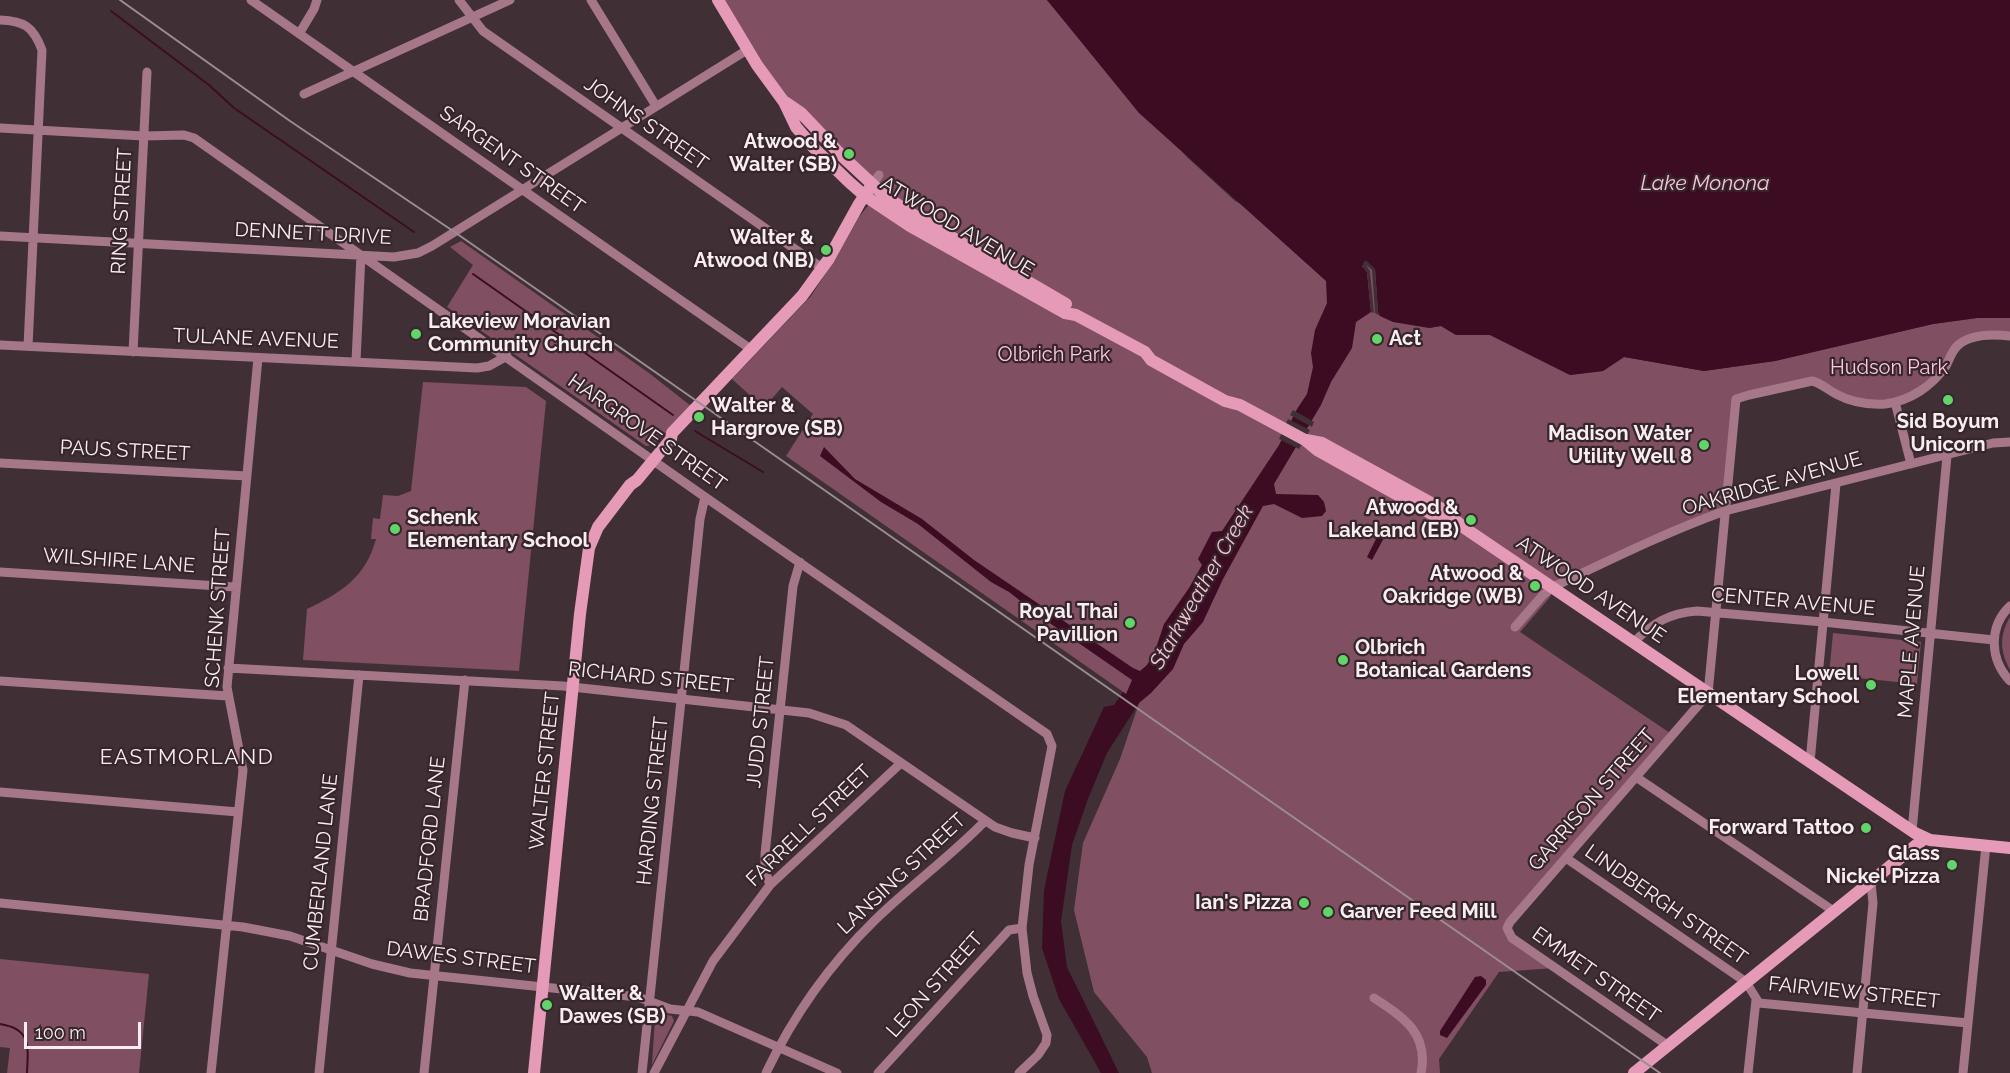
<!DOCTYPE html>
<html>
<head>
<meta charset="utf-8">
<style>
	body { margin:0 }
	#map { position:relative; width:2010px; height:1073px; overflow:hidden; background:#403036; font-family:Raleway,sans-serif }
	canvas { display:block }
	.scale { position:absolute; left:24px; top:1022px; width:117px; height:27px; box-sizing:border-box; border:3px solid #f8edf1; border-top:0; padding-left:8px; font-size:18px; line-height:21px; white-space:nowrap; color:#f8edf1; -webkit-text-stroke:4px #36262c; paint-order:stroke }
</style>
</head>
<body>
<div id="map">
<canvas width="2010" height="1073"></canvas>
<div class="scale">100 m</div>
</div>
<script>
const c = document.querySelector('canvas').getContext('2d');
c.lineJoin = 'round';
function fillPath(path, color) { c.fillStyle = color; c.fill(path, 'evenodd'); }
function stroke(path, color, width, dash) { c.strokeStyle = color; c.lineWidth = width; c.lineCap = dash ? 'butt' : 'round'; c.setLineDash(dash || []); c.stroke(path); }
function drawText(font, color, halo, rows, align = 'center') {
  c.font = font + ' Raleway,sans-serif'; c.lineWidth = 4.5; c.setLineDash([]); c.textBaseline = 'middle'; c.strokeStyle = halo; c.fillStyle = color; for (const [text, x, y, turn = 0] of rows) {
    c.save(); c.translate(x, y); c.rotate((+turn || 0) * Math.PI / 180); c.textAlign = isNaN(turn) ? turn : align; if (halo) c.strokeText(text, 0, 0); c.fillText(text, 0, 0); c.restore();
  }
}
fillPath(new Path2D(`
	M718,0H1047L1083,43L1188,158L1235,201L1362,266L1366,260L1429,328L1441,326L1456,335H1490L1570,375L1603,371L1624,357L1704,371L1775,361L1933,324L1977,318H2010V336L1971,339L1917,393L1872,404L1819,383L1736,399L1725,511L1553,587L1550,597L1520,632L1673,735L1507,929L1555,968L1499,972L1439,1059L1440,1073H1152L1147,1057L1094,992L1074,910L1083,843L1120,759L1139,703L786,456L813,414L782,387L764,408L732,379L811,296L837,256L859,217L882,188L784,102Z
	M461,241L649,373L691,406L654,445L646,446L447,307L473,265L450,247Z
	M423,382L526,387L546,401L519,671L303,660L307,609C341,593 366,577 376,539H371L373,518L380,519L383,495L398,496L411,491Z
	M2010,617V670C2000,651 1999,636 2010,617Z
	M1833,633L1921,642L1917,684L1829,675Z
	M0,959L149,974L139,1073H7L10,1048L0,1047Z
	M659,1013L672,1016L674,1021L652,1065L655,1018Z`), '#814f62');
fillPath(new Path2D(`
	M1047,0H2010V318H1977L1933,324L1775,361L1704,371L1624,357L1603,371L1570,375L1490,335H1456L1441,326L1429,328L1393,322L1380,316L1378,312L1375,269L1365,261L1362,266L1367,272L1371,312L1356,322L1352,348L1331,382L1321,405L1274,484L1276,494L1318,495L1324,502L1326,511L1322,516L1302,518L1274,504L1263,506L1223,579L1203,622L1184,644L1173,669L1151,693L1139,703L1107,753L1088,799L1072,845L1061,921L1067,967L1119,1073H1101L1059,999L1042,948L1044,890L1065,791L1104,707L1114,705L1123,692L1126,694L1132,680L1041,617L1009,592L991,582L918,524L881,502L820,456L824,447L855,479L922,519L974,560L1133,668L1140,671L1147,665L1155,651L1164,624L1189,588L1202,565L1198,559L1212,532L1222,531L1279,445L1297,409L1307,394L1313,367L1311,353L1315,330L1327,303L1326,281L1139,113Z
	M1379,533L1385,536L1372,560L1367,557Z
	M1481,976L1486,980V985L1447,1038L1440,1035V1031L1475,977Z`), '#3c0c23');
fillPath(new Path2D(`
	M1366,260L1375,269L1378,312L1380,316L1375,313L1372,270L1366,265L1370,271L1374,313L1371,312L1367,272L1362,266Z
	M1293,410L1314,422L1312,427L1290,415Z
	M1288,419L1310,430L1299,449L1279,439Z`), '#403036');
stroke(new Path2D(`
	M111,11L209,85L234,108L414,232
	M473,274L673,415
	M695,431L763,472
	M0,1024C32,1029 28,1047 27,1073`), '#3c0c23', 2);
stroke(new Path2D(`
	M251,0L752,350
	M459,0L483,31L822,268
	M591,0L656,106
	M0,20C24,21 33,26 42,50L28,346
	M299,34L314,9L317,0
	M304,94L510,0
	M0,128L144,136L184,135L194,138L705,497L1047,734L1052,746L1029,865L1022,928L1027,973L1033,996L1047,1035L1046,1043L1038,1055L1019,1073
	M871,186L879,175
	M0,236L394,257L418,253L432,246L747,50
	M0,345L477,368L489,366L507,356
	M133,352L147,72
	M356,361L361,255
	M1895,402L1911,464
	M0,463L247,476
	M0,572L235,587
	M2010,606C1988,627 1990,660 2010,681
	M1515,627L1543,595L1553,587C1610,560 1666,532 1725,511L1993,443L2010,442
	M1634,642C1653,623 1669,613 1697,611L1823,622L1994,640
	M228,668L563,686L809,713L846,725L995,827L1012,833L1035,838
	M0,681L228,696
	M1810,762L1836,484
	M1636,777L1835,912
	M0,792L238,812
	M1912,831L1947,456
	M1566,858L1746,982L1759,1003L1968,1023
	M770,885L765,870V854L793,586L800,562
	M0,903L243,927L290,936L372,964L410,973L638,997L670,1009L698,1012L837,1073
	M1374,998C1403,1017 1429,1033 1421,1073
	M1667,1045L1512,938L1507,928L1510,922L1708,694L1736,399L1749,395L1812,381C1821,383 1828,390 1836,394C1851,402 1868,405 1885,404C1910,401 1932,386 1946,366C1949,360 1952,351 1957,346C1970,334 1993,334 2010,336
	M211,1073L243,770L227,687L258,358
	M319,1073L359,675
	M424,1073L465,680
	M642,1073L700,519L705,497
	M654,1073L713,961L770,885L901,763
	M766,1073C793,1016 830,964 875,920C911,885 951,856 985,821
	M878,1073L1009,930L1022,928
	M1748,1073L1756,1000
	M1857,1073L1873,903L1871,883
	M1963,1073L1986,845`), '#a67789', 9);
stroke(new Path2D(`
	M718,0L757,65L784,102L796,127L814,148L849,182L865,196L910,226L1065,313L1076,315L1145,352L1151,360L1225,401L1240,405L1305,440L1317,450L1439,518L1463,527
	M785,102L801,113L842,156L886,197L917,217L1066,304
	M1306,440L1322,443L1444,510L1463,527L1915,833L1930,840L2010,848
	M534,1073L580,614L589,548L598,527L630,485L637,480L671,439L672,433L802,296L828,260L859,204L871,186
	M1634,1073L1925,838`), '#e59bb8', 12);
stroke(new Path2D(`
	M120,0L290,121L453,231L1660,1073`), '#9a8d92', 2);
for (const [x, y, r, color] of [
	[849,154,6,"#62d469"],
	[826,250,6,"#62d469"],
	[416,334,6,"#62d469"],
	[1377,339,6,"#62d469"],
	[1948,400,6,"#62d469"],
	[699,417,6,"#62d469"],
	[1704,445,6,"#62d469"],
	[1471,520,6,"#62d469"],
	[395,529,6,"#62d469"],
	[1535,586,6,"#62d469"],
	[1130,623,6,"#62d469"],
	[1343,660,6,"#62d469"],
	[1871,685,6,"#62d469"],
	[1866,828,6,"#62d469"],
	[1952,865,6,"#62d469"],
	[1304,903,6,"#62d469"],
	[1328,912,6,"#62d469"],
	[547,1005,6,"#62d469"]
]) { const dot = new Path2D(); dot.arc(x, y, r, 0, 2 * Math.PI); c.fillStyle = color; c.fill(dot); stroke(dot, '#36262c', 2); }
drawText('20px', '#f8edf1', '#36262c', [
	["JOHNS STREET",646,124,35],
	["SARGENT STREET",512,160,35],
	["RING STREET",122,211,-87],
	["ATWOOD AVENUE",957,227,31],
	["DENNETT DRIVE",313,234,3],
	["TULANE AVENUE",256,339,2],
	["HARGROVE STREET",647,433,35],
	["PAUS STREET",125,451,3],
	["OAKRIDGE AVENUE",1772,484,-16],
	["WILSHIRE LANE",119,561,4],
	["ATWOOD AVENUE",1591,590,34],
	["CENTER AVENUE",1793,602,5],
	["SCHENK STREET",218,608,-86],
	["MAPLE AVENUE",1912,642,-85],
	["RICHARD STREET",651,678,6],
	["JUDD STREET",761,722,-84],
	["WALTER STREET",545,771,-84],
	["GARRISON STREET",1592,800,-49],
	["HARDING STREET",653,801,-84],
	["FARRELL STREET",809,826,-44],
	["BRADFORD LANE",430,839,-84],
	["CUMBERLAND LANE",321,872,-84],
	["LANSING STREET",902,874,-43],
	["LINDBERGH STREET",1666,905,35],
	["DAWES STREET",461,958,7],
	["EMMET STREET",1596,975,35],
	["LEON STREET",935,985,-48],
	["FAIRVIEW STREET",1854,993,6]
]);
drawText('bold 20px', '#f8edf1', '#36262c', [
	["Atwood &",837,142],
	["Walter (SB)",837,165],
	["Walter &",814,238],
	["Atwood (NB)",814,261],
	["Lakeview Moravian",428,322,"left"],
	["Community Church",428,345,"left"],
	["Act",1389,339,"left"],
	["Walter &",711,406,"left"],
	["Hargrove (SB)",711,429,"left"],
	["Sid Boyum",1948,422,"center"],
	["Unicorn",1948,445,"center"],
	["Madison Water",1692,434],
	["Utility Well 8",1692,457],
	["Atwood &",1459,508],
	["Lakeland (EB)",1459,531],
	["Schenk",407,518,"left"],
	["Elementary School",407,541,"left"],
	["Atwood &",1523,574],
	["Oakridge (WB)",1523,597],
	["Royal Thai",1118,612],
	["Pavillion",1118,635],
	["Olbrich",1355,648,"left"],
	["Botanical Gardens",1355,671,"left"],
	["Lowell",1859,674],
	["Elementary School",1859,697],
	["Forward Tattoo",1854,828],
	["Glass",1940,854],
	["Nickel Pizza",1940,877],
	["Ian's Pizza",1292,903],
	["Garver Feed Mill",1340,912,"left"],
	["Walter &",559,994,"left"],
	["Dawes (SB)",559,1017,"left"]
], 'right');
drawText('20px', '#fec8dc', '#36262c', [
	["Olbrich Park",1054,355],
	["Hudson Park",1889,368]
]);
drawText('italic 21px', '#f7c2d6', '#36262c', [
	["Lake Monona",1705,184],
	["Starkweather Creek",1202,587,-60]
]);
c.letterSpacing = '1.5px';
drawText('21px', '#f8edf1', '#36262c', [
	["EASTMORLAND",187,758]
]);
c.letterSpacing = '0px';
</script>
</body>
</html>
